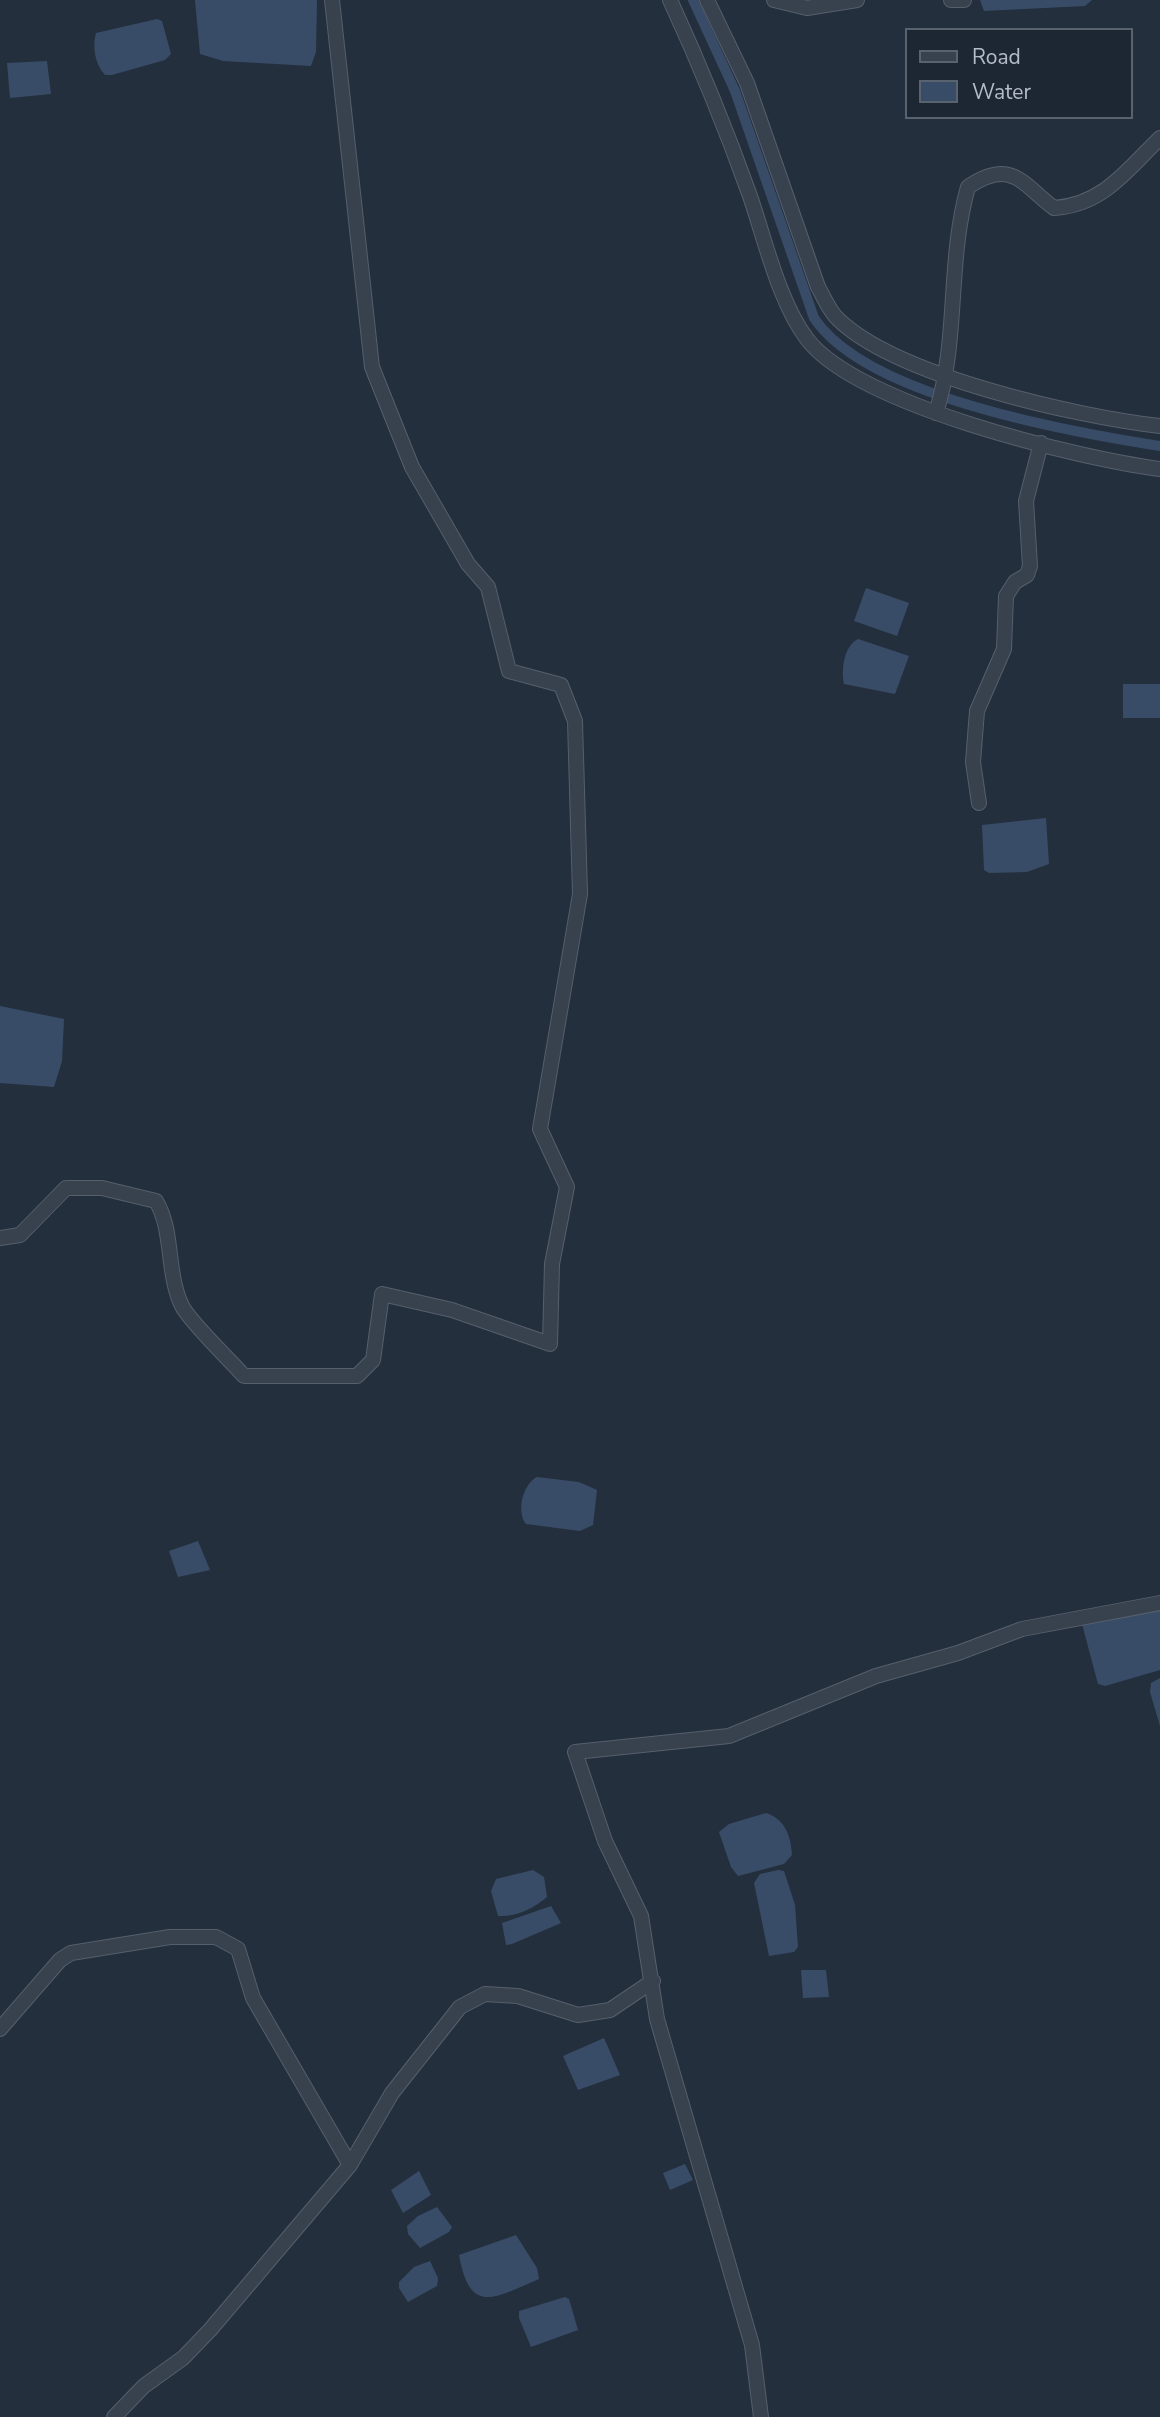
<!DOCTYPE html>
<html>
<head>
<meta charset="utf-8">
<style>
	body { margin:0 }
	#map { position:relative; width:1160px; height:2417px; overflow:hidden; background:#242f3e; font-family:"Nunito Sans",sans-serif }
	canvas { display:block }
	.legend { position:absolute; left:905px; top:28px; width:228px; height:91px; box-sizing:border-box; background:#1d2633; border:2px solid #59626f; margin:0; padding:9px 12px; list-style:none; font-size:21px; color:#b4bcc9 }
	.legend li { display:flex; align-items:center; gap:14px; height:35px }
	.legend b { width:35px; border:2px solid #59626f }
</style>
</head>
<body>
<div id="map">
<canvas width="1160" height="2417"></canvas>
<ul class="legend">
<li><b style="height:9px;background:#38414e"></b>Road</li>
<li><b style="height:19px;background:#394c67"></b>Water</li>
</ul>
</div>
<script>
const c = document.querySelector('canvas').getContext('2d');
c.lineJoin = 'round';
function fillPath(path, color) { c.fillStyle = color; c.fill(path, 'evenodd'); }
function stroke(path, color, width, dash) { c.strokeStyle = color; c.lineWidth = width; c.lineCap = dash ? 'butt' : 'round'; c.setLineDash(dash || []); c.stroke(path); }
fillPath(new Path2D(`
	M195,0H317L316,52L311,66L223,61L200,54Z
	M980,0H1092L1085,6L984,11Z
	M157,19L162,21L171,54L165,60L112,75H105C95,65 92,46 96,33Z
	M47,61L51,94L10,98L7,63Z
	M866,588L909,603L897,636L854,621Z
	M858,639L909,656L895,694L844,684C841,669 844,646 858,639Z
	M1123,684H1160V718H1123Z
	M1046,818L1049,864L1027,872L989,873L984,870L982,825Z
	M0,1006L64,1019L62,1061L54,1087L0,1083Z
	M537,1477L579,1482L597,1490L593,1525L580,1531L526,1524C516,1511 523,1484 537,1477Z
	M198,1541L210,1570L178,1577L169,1551Z
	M1160,1610V1670L1105,1686L1098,1684L1082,1624Z
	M1160,1678V1726L1150,1692L1151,1683Z
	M766,1813C785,1819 791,1836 792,1855L784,1864L738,1876L731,1867L719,1832L729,1824Z
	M533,1870L544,1877L547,1897C533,1909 516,1917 498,1916L491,1891L496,1879Z
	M778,1870L784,1871L795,1905L798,1947L794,1952L769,1956L754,1883L760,1874Z
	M551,1906L561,1923L512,1944L506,1945L502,1923Z
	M801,1970H826L829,1997L803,1998Z
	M604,2038L620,2075L578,2090L563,2056Z
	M685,2164L693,2180L670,2190L663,2173Z
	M419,2171L431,2195L403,2213L391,2190Z
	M437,2207L452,2227L449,2232L420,2248L408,2234L407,2226L418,2216Z
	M516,2235L537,2268L539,2279C494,2298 470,2316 459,2255Z
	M430,2261L438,2278L437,2286L408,2302L399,2288V2282L414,2267Z
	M565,2297L569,2299L578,2330L531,2347L519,2318V2311Z`), '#394c67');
stroke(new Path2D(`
	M693,0L735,91L814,318C866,396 1070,432 1160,446`), '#394c67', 10);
const minor = new Path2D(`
	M670,0C700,65 726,129 750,196C765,240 779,302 807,339C857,405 1077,458 1160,469
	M707,0L747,83L818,287C824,297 829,311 838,319C896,376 1078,417 1160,426
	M774,0L807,8L857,0
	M951,0H964
	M936,413C959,340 947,261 968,187C1012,157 1023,185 1054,208C1103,205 1127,170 1160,138
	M979,803L973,762L977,711L1004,649L1006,596L1015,582L1027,575L1030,566L1026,501L1041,443
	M0,1238L20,1235L66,1188H102L156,1201C174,1231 166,1273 182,1306C190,1322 230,1360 244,1376H357L373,1360L382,1294L452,1310L550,1344L552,1264L567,1187L540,1129L580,894L575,721L561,685L509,671L488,587L468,564L412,467L372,367L332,0
	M0,2029L60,1960L71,1953L170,1937H216L238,1949L253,1998L350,2165
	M114,2417L144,2386L183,2358L210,2330L350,2165L392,2093L460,2007L485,1994L518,1996L578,2015L610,2010L653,1981
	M761,2417L752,2345L657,2019L641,1916L605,1841L575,1752L729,1736L876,1676L958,1653L1022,1629L1160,1603`);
stroke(minor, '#565f6c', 16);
stroke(minor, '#38414e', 14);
</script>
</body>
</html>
